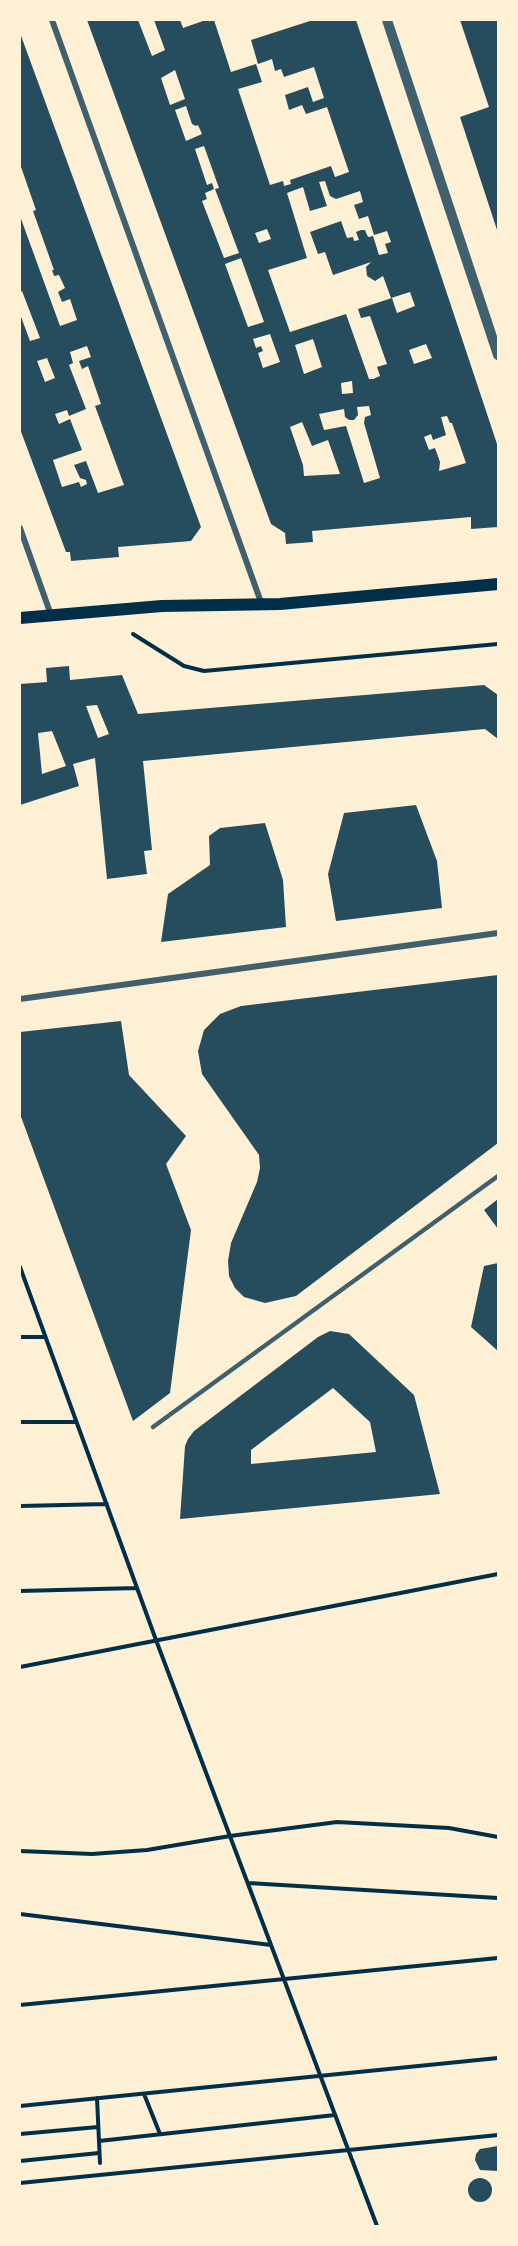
<!DOCTYPE html>
<html>
<head>
<meta charset="utf-8">
<style>
	body { margin:0 }
	#map { position:relative; width:518px; height:2246px; overflow:hidden; background:#fdf0d5; font-family:Karla,sans-serif }
	canvas { display:block }
	.frame { position:absolute; inset:0; border:21px solid #fdf0d5; pointer-events:none }
</style>
</head>
<body>
<div id="map">
<canvas width="518" height="2246"></canvas>
<div class="frame"></div>
</div>
<script>
const c = document.querySelector('canvas').getContext('2d');
c.lineJoin = 'round';
function fillPath(path, color) { c.fillStyle = color; c.fill(path, 'evenodd'); }
function stroke(path, color, width, dash) { c.strokeStyle = color; c.lineWidth = width; c.lineCap = dash ? 'butt' : 'round'; c.setLineDash(dash || []); c.stroke(path); }
fillPath(new Path2D(`
	M87,20H138L152,56L165,50L154,20H180L183,28L203,21V20H214L231,72L256,64L262,82L238,89L270,185L283,181L284,186L291,184L290,180L331,166L335,177L349,172L327,107L306,114L302,105L289,110L285,95L308,87L313,102L324,98L314,67L284,77L281,69L275,71L272,59L258,64L251,40L313,20H356L498,447V527L471,529V517L312,531L313,542L286,544L285,533L271,524ZM175,70L185,99L170,105L161,78ZM186,106L192,124L196,126L198,125L202,134L186,141L175,110ZM204,146L219,188L215,189L239,253L224,258L202,201L207,199L205,193L214,189L212,183L207,185L195,149ZM325,181L330,196L336,199L360,191L363,202L354,205L359,219L368,216L374,235L387,231L391,242L385,244L388,253L379,255L373,236L368,237L365,230H361L356,232L359,240L354,241L353,237L347,238L341,221L310,232L318,254L325,252L333,275L371,262L366,267L367,276L375,281L383,276L391,298L410,292L415,306L397,313L392,298L358,309L361,318L370,316L387,364L377,367L380,376L373,379H369L346,314L290,332L268,270L307,258L287,193L303,187L310,211L327,206L319,182ZM267,229L271,239L259,243L255,233ZM241,258L264,322L248,327L225,264ZM270,334L280,362L263,368L258,353L263,351L261,346L256,348L253,339ZM313,339L322,367L304,374L295,345ZM426,344L432,358L414,364L409,350ZM352,381L353,393L342,394L341,383ZM369,406L371,415L365,417L364,423L380,478L364,483L346,426L324,430L319,414L344,409L345,417L349,420H354L358,415L357,407ZM447,416L450,423H452L466,463L439,471L440,462L435,448L429,450L424,437L431,434L433,440L446,435L441,417ZM302,422L312,446L328,440L340,474L304,476L303,465L290,427Z
	M460,20H498V233L460,117L489,107Z
	M20,33L201,527L191,541L118,547L119,557L71,561L70,552H66L20,429V314L30,341L40,338L22,291L20,292V216L60,326L77,320L70,299L62,302L58,292L65,288L59,275L54,276L52,270H54L33,211L36,210L20,164ZM87,346L91,357L79,361L82,369L88,366L101,404L95,406L124,485L98,493L86,461L74,465L80,478L86,480L87,484L81,487L79,482L62,487L53,460L82,450L70,419L59,424L55,414L67,410L69,416L86,409L69,365L73,363L70,352ZM47,358L55,378L45,382L37,361Z
	M69,666L70,680L122,675L138,714L484,685L498,695V739L485,729L143,761L152,850L144,851L147,874L107,879L95,758L73,764L79,786L20,805V763H21L20,684L47,682L46,668ZM97,705L109,734L98,738L86,706ZM52,731L66,766L42,774L38,733Z
	M416,805L437,861L442,908L336,921L328,874L344,813Z
	M265,823L283,880L286,927L161,942L168,894L210,865L209,836L220,828Z
	M498,975V1143L296,1296L265,1303L244,1297L235,1288L229,1276L228,1261L231,1243L257,1182L260,1168L259,1155L202,1074L198,1051L204,1030L220,1014L241,1006Z
	M121,1021L129,1075L186,1136L166,1164L191,1230L170,1393L133,1421L20,1114V1032Z
	M498,1199V1229L484,1210Z
	M498,1263V1351L471,1327L484,1266Z
	M330,1331L349,1334L414,1395L440,1494L180,1519L185,1446L188,1439L194,1431L318,1337ZM333,1388L370,1422L376,1452L251,1464V1450Z
	M498,2146V2171L480,2170L475,2160L476,2154L480,2149Z
	M468 2190a12 12 0 1 1 24 0a12 12 0 1 1-24 0Z`), '#264d5e');
stroke(new Path2D(`
	M133,634L184,666L204,671L498,644
	M20,1267L156,1640L377,2226
	M20,1337H45
	M20,1422H76
	M20,1506L107,1504
	M20,1591L137,1588
	M20,1667L498,1574
	M20,1851L92,1854L147,1850L230,1836L337,1822L449,1828L498,1837
	M248,1883L498,1898
	M20,1914L271,1945
	M20,2005L498,1958
	M144,2094L160,2134
	M97,2098L100,2163
	M20,2106L498,2058
	M20,2134L98,2127
	M99,2141L335,2115
	M20,2161L99,2153
	M20,2183L498,2135`), '#003049', 4);
stroke(new Path2D(`
	M153,1427L498,1176`), '#3f606c', 4.5);
stroke(new Path2D(`
	M52,20L262,605
	M20,528L51,615
	M20,999L498,933`), '#3f606c', 6);
stroke(new Path2D(`
	M387,20L498,355`), '#3f606c', 10);
stroke(new Path2D(`
	M20,618L162,606L280,604L498,584`), '#003049', 12);
</script>
</body>
</html>
